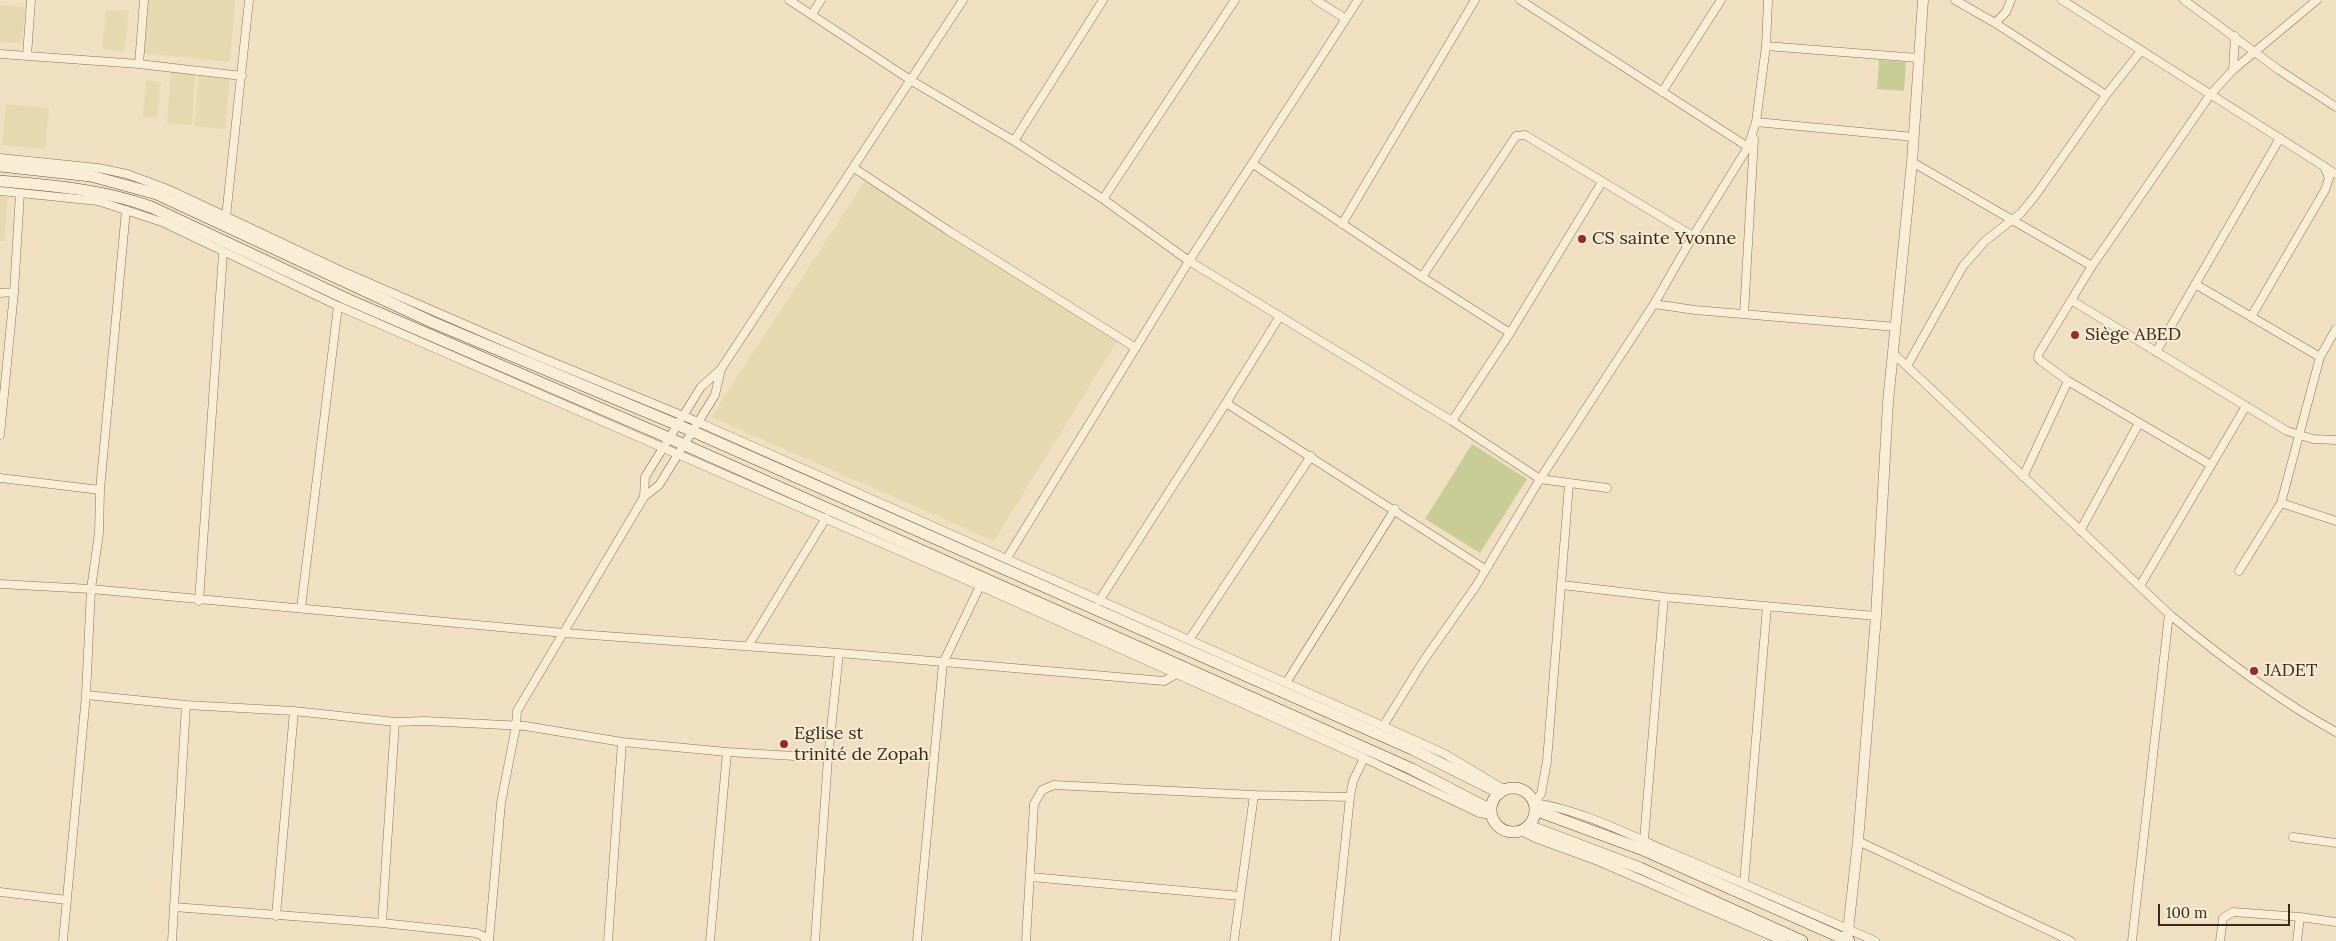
<!DOCTYPE html>
<html>
<head>
<meta charset="utf-8">
<style>
	body { margin:0 }
	#map { position:relative; width:2336px; height:941px; overflow:hidden; background:#efe0c2; font-family:Lora,serif }
	canvas { display:block }
	.scale { position:absolute; left:2158px; top:904px; width:132px; height:22px; box-sizing:border-box; border:2px solid #382a1d; border-top:0; padding-left:6px; font-size:15px; line-height:18px; white-space:nowrap; color:#382a1d; -webkit-text-stroke:4px #f6ebd2; paint-order:stroke }
</style>
</head>
<body>
<div id="map">
<canvas width="2336" height="941"></canvas>
<div class="scale">100 m</div>
</div>
<script>
const c = document.querySelector('canvas').getContext('2d');
c.lineJoin = 'round';
function fillPath(path, color) { c.fillStyle = color; c.fill(path, 'evenodd'); }
function stroke(path, color, width, dash) { c.strokeStyle = color; c.lineWidth = width; c.lineCap = dash ? 'butt' : 'round'; c.setLineDash(dash || []); c.stroke(path); }
function drawText(font, color, halo, rows, align = 'center') {
  c.font = font + ' Lora,serif'; c.lineWidth = 4; c.setLineDash([]); c.textBaseline = 'middle'; c.strokeStyle = halo; c.fillStyle = color; for (const [text, x, y, turn = 0] of rows) {
    c.save(); c.translate(x, y); c.rotate((+turn || 0) * Math.PI / 180); c.textAlign = isNaN(turn) ? turn : align; if (halo) c.strokeText(text, 0, 0); c.fillText(text, 0, 0); c.restore();
  }
}
fillPath(new Path2D(`
	M147,0H235L230,62L143,53Z
	M0,5L25,7L22,43L0,42Z
	M129,10L124,52L102,49L106,11Z
	M171,70L196,72L192,125L167,123Z
	M199,72L230,75L225,129L194,126Z
	M146,80L161,82L157,118L143,117Z
	M6,104L49,108L45,149L2,145Z
	M867,178L1119,338L994,541L711,417Z
	M0,196L8,197L4,241H0Z`), '#e5daaf');
fillPath(new Path2D(`
	M1879,60L1906,62L1904,91L1877,89Z
	M1472,444L1527,479L1480,553L1425,519Z`), '#c8cd96');
const minor = new Path2D(`
	M789,0L912,81L1014,141L1103,199L1189,261L1452,421L1540,479L1607,488
	M1316,0L1346,19
	M1520,0L1748,147
	M1955,0L1995,23L2106,95
	M2062,0L2336,174
	M2184,0L2279,70L2336,107
	M812,14L821,0
	M1995,23L2006,12L2011,0
	M1766,46L1918,58
	M0,54L139,64L242,76
	M27,56L31,0
	M139,64L144,0
	M2233,70L2235,36
	M1662,92L1721,0
	M1756,122L1914,137
	M1014,141L1103,0
	M0,158L98,168L127,174L170,190L346,273L535,355L698,422L1383,726L1445,754L1505,790
	M1912,162L2092,266
	M1253,164L1422,277L1510,333
	M854,168L949,231L1136,348
	M0,191L98,201L162,222L338,306L980,586L1364,758L1479,813L1491,815
	M1103,199L1235,0
	M226,217L249,0
	M1342,224L1475,0
	M1422,277L1516,136L1525,135L1693,236
	M2195,284L2320,357
	M0,293L14,292
	M2071,300L2287,431L2313,439L2336,440
	M1654,304L1695,310L1896,327
	M1744,314L1754,139
	M2251,317L2325,190L2329,178L2324,166
	M2156,352L2280,138
	M1894,354L2169,614C2221,657 2276,699 2336,732
	M1907,366L1963,266L1985,241L2021,213L2035,196L2106,95L2141,51
	M1226,403L1485,569
	M1452,421L1510,333L1602,182
	M0,435L14,292L20,193
	M2211,465L2068,381L2041,361L2038,358L2039,353L2092,266L2210,95L2233,70L2317,0
	M2023,477L2068,381
	M0,478L100,490
	M644,497L645,477L701,387L721,369L963,0
	M2281,503L2336,521
	M2080,531L2139,423
	M1007,558L1189,261L1358,0
	M2239,571L2281,503L2320,357L2336,329
	M0,584L91,589L564,633L839,653L1164,681L1175,675
	M1562,585L1664,597L1876,616
	M2140,586L2246,406
	M199,601L223,253
	M1099,601L1226,403L1280,316
	M301,608L338,306
	M1189,640L1311,456
	M748,646L826,518
	M1286,683L1395,509
	M86,695L186,705L294,711L395,722L424,721L525,726L622,742L727,752L828,758
	M1383,726L1424,660L1476,586L1540,479L1654,304L1693,236L1748,147L1756,122L1766,46L1768,0
	M1534,803C1578,809 1628,834 1669,852C1738,881 1807,911 1875,941
	M1534,803L1541,794L1547,761L1569,484
	M1521,831L1535,838L1598,861L1783,941
	M2293,837L2336,843
	M1644,840L1664,597
	M1858,841L2071,941
	M1031,877L1240,896
	M1744,883L1767,606
	M0,892L67,900
	M174,907L382,923L476,933L483,936L486,941
	M276,916L294,711
	M382,923L395,722
	M63,941L86,695L91,589L99,533L100,490L126,210
	M172,941L186,705
	M489,941L501,803L516,726L517,711L644,497L659,485L715,395L721,369
	M608,941L622,742
	M710,941L727,752
	M815,941L828,758L839,653
	M917,941L943,663L980,586
	M1026,941L1034,804L1042,790L1054,785L1254,795L1350,797
	M1234,941L1254,795
	M1335,941L1350,797L1353,781L1364,758
	M2132,941L2169,614
	M2220,941L2223,918L2233,912L2300,917L2336,922
	M2297,941L2300,917`);
const tertiary = new Path2D(`
	M1847,940L1858,841L1876,616L1888,402L1912,162L1923,0`);
const secondary = new Path2D(`
	M0,166L91,176L157,194L434,323L692,431L1412,749L1500,793
	M0,181C52,186 102,189 151,207L349,300L669,438L1412,769L1491,810
	M1491 810a22 22 0 1 1 44 0a22 22 0 1 1-44 0Z
	M1535,810L1641,849L1849,941
	M1529,826L1640,868L1802,941`);
stroke(minor, '#897159', 9);
stroke(tertiary, '#897159', 11);
stroke(secondary, '#6b523c', 12);
stroke(minor, '#f9eed5', 8);
stroke(tertiary, '#f9eed5', 10);
stroke(secondary, '#f9eed5', 11);
for (const [x, y, r, color] of [
	[1582,239,5,"#99282c"],
	[2075,335,5,"#99282c"],
	[2254,671,5,"#99282c"],
	[784,744,5,"#99282c"]
]) { const dot = new Path2D(); dot.arc(x, y, r, 0, 2 * Math.PI); c.fillStyle = color; c.fill(dot); stroke(dot, '#f6ebd2', 2); }
drawText('18px', '#382a1d', '#f6ebd2', [
	["CS sainte Yvonne",1592,239],
	["Siège ABED",2085,335],
	["JADET",2264,671],
	["Eglise st",794,734],
	["trinité de Zopah",794,755]
], 'left');
</script>
</body>
</html>
